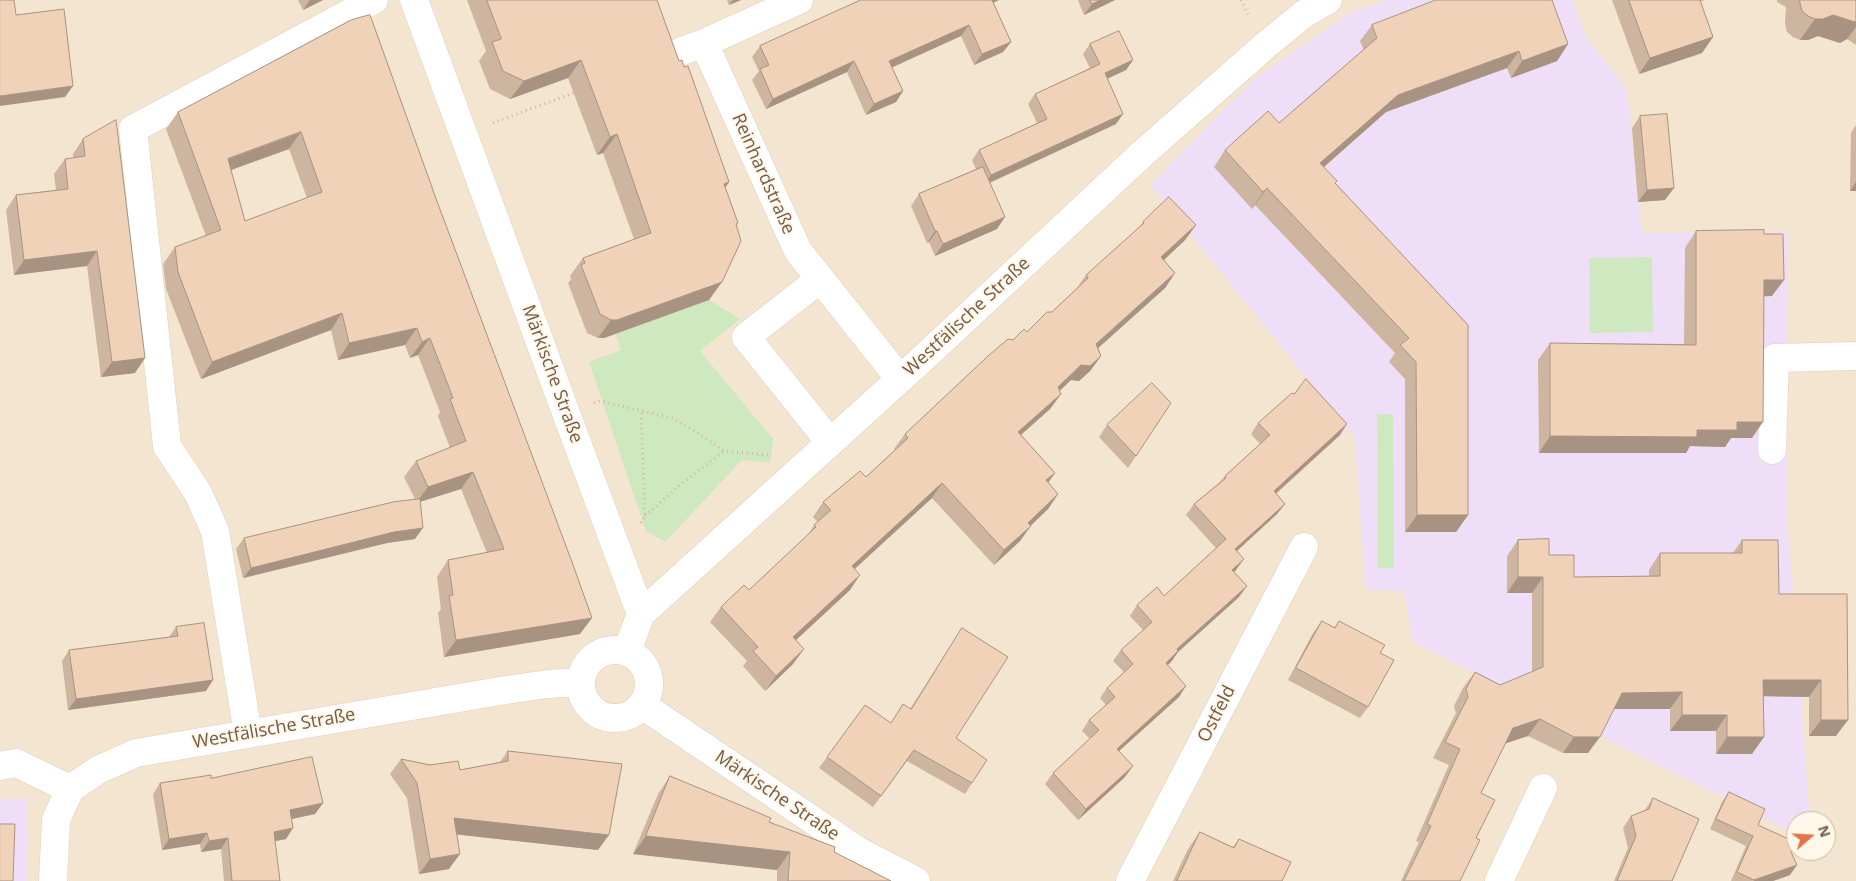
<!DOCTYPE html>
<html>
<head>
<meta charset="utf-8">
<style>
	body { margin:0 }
	#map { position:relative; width:1856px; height:881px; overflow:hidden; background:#fcf3e1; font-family:"Open Sans",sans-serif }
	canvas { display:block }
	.north { position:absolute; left:1786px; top:811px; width:50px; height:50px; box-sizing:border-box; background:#fff7e7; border:1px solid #c7b8a8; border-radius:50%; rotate:71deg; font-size:14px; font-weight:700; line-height:20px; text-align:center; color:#725949 }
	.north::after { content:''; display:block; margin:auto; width:18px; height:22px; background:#e47348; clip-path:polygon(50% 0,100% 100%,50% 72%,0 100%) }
</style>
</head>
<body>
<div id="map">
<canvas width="1856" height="881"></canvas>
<div class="north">N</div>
</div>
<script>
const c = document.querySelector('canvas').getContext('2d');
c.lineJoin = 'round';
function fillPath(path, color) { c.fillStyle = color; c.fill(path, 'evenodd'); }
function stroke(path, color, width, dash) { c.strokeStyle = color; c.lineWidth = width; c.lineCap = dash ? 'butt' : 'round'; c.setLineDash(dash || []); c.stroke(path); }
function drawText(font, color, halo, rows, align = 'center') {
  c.font = font + ' "Open Sans",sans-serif'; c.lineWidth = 4; c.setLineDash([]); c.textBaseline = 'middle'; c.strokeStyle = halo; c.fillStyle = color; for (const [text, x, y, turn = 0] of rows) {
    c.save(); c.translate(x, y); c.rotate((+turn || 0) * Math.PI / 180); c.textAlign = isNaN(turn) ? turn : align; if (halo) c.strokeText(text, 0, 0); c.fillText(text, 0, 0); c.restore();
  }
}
fillPath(new Path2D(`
	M0,0H1856V881H0ZM1796,821H1826V851H1796Z`), '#f3e5d0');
fillPath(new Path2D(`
	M1386,0H1572L1585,36L1627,90L1642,233L1788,232V529L1810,821H1796V834L1413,642L1404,591L1365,590L1355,437L1150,185L1253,80L1350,13Z
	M0,799H28L27,881H0Z`), '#efdef7');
fillPath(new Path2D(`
	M1652,257L1653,332L1590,333L1589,258Z
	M709,300L740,319L700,351L773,439L770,463L742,460L665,542L646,531L589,362L621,350L616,334Z
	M1377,414H1393L1394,568H1378Z`), '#cee8c0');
const minor = new Path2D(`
	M414,0L566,413L641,614
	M799,0L704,43L798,251L900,379
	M682,51L704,43
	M820,279L746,337L830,442
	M1772,450L1775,358L1856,356
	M581 684a34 34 0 1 1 68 0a34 34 0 1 1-68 0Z
	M627,651L641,614L920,361L1142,154L1267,44L1304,14L1328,0
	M642,705L860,852L916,881
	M248,734L215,531L198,493L167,446L133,129L374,0
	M0,766L16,763L70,789
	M53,881L56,820L70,789L98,770L136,753L506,690L548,684L580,682
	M1130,881L1304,547
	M1499,881L1543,788`);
stroke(minor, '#dfcfbd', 29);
stroke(new Path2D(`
	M1241,0L1249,17
	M493,123L576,92
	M594,403L600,401L672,418L698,433L724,451L768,455
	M645,516L682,483L724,451
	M641,523L645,517L641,410`), '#d5b59d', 3, [1, 4]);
stroke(minor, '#fff', 28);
fillPath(new Path2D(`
	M298,0H323L303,10Z
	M467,0H657L679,61L729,182L725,188L738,223L709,300L604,338H598L587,333L568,283L571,279L570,276L583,258L634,239L603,153L597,155L568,78L510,99L490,89L479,61L486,51Z
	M727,0H741L729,5Z
	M1078,0H1115L1084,15Z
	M1612,0H1705L1700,2L1713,37L1702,53L1639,74Z
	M1777,0H1856V45L1847,39L1840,43L1818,36L1808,40H1800L1793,37L1787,32L1785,24L1786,7L1777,2Z
	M993,3L1011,42L1003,52L974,65L961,36L892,67L903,91L896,102L866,115L847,72L766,109L752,80L759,71L752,57L760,46Z
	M351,20L580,634L444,657L438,613L441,609L437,577L448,560L487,553L461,489L420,502L415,539L387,543L243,578L236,549L244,538L415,499L404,477L416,461L450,448L438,416L440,412L418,355L410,358L405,345L338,360L331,330L201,379L166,289L163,264L175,247L206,236L166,129L178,112ZM289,149L307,198L245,221L231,170Z
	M1372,25L1568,44L1557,61L1511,78L1507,68L1386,112L1324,167L1335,183L1468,325V515L1456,532H1405V379L1389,362L1395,353L1255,205L1252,209L1214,167L1225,150L1279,123L1364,50L1360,41Z
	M1090,44L1133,60L1126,70L1107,79L1116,124L990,183L997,229L935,256L929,242L927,243L911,206L919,194L976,169L972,160L979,150L1037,123L1028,104L1035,94L1090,68L1083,54Z
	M1640,116L1665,200L1638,202L1632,128Z
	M1856,125V191H1850L1851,133Z
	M83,139L135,373L101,377L87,266L14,275L6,210L16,195L56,190L54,174L65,159L73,158V154Z
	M1143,222L1196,225L1185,240L1164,260L1175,273L1165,288L1098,348L1101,356L1090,371L1079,381L1071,380L1059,391L1061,394L1050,409L1021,435L1055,473L1048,482L1058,494L1048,509L1030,525L1020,541L994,565L932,498L855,569L850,590L796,640L793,664L765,691L743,666L747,661L710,622L721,607L749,590L808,535L814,525L818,522L813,517L823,502L866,477L895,450L894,449L905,434L1013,340L1027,332L1052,312L1077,288L1086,275L1139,228Z
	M1696,231L1772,296H1764L1752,438H1731L1725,447L1690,446L1686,453H1539L1538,360L1550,343L1684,344L1685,248Z
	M1258,423L1340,435L1276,494L1285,504L1277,514L1237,551L1236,570L1234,572L1239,597L1178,652L1171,662L1167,665L1179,697L1119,751L1125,777L1078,820L1045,784L1053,773L1090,739L1082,731L1089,720L1106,705L1100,698L1107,688L1124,672L1113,661L1121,650L1143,630L1130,616L1137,605L1164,596L1216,548L1186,515L1194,504L1220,482L1225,476L1260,444L1251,434Z
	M1107,425L1136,456L1128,468L1099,437Z
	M1518,540L1549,555L1574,577L1649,576V570L1660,553H1733L1742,540L1779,594H1847L1836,736H1809V697L1764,696L1752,754H1716V731H1670V709H1614L1588,753H1563L1528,736L1505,743L1481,793L1476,838L1460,881H1401L1419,842L1416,841L1449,765L1433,758L1456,713L1454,706L1463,688L1475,672L1500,685L1532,672V593H1507V556Z
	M1322,621L1334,628L1339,621L1380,653L1368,707L1360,718L1288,680L1313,633Z
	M176,627L206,691L68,710L62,661L69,650L169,637Z
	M962,628L956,738L972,783L965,794L907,761L873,807L819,768L827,757L891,723L910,709Z
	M508,751L598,850L456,834L449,869L419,874L407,798L390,774L401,759L460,770L500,762Z
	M670,776L834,852L891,881H777V870L633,854L658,794Z
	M211,778L323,803L315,814L292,819L286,839L275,841L280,881H224L221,849L201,852L200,844L162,850L153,794L160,783Z
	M1729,792L1758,825L1791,852L1790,875L1773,881H1731L1746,846L1710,829L1722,802Z
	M1653,798L1672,881H1614L1628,848L1623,828L1631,816L1645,810Z
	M1200,832L1233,847L1239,839L1282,881H1173L1188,849Z`), '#ceb59f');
fillPath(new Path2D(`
	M310,0H323L303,10Z
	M733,0H741L729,5Z
	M988,0H999L983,8Z
	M1100,0H1115L1084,15L1092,4Z
	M1833,15L1856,21V27L1847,39L1840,43L1818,36L1808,40H1800L1815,19Z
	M969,25L961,36L882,72L889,61Z
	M1713,37L1702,53L1639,74L1650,58Z
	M1011,42L1003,52L974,65L982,54Z
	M1568,44L1557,61L1511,78L1522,61Z
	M1519,51L1507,68L1386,112L1309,180L1320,163L1398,95Z
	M581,60L568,78L510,99L524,81Z
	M1133,60L1126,70L1098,83L1105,73Z
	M854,61L847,72L766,109L773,99Z
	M73,86L65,97L0,106V96Z
	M903,91L896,102L866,115L874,104Z
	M1123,114L1116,124L984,185L991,175Z
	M301,132L289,149L217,175L228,159Z
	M617,134L603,153L597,155L610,137Z
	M729,182L716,201L724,184Z
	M1856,182V191H1850Z
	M1267,188L1255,205L1252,209L1263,192Z
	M1674,188L1665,200L1638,202L1647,190Z
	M1005,217L997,229L935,256L943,244Z
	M1196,225L1185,240L1151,272L1161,257Z
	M935,231H937L929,242L927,243Z
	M97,251L87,266L14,275L24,260Z
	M1175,273L1165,288L1086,359L1096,344Z
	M1764,280H1784L1772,296L1753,297Z
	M722,282L709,300L604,338H598L611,320Z
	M342,313L331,330L201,379L212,362Z
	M417,328L405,345L338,360L349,343Z
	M430,338L418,355L410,358L422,342Z
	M1101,356L1090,371L1079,381L1071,380L1048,402L1058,387L1081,365Z
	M145,358L135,373L101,377L112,362Z
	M1061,394L1050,409L1007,447L1018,432Z
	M1737,422H1763L1752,438H1731L1725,447L1690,446L1686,453H1539L1550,436L1697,430Z
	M1347,424L1340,435L1266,502L1274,491Z
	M473,472L461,489L416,503L428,487Z
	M1055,473L1045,487L1046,480Z
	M942,483L932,498L841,581L852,566Z
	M1058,494L1048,509L1018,538L1028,523Z
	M1285,504L1277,514L1227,560L1235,549Z
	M1417,515H1468L1456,532H1405Z
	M1031,526L1020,541L994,565L1004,550Z
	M423,528L415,539L387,543L243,578L251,568L394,532Z
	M1244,559L1236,570L1224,581L1232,570Z
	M860,575L850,590L783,652L793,637Z
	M1518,577H1543L1532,593H1507Z
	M1247,586L1239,597L1178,652L1171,662L1158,674L1177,649Z
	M592,618L580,634L444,657L456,640Z
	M804,649L793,664L765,691L776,676Z
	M213,680L206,691L68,710L76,699Z
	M1763,680H1821L1809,697L1752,696Z
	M1186,686L1179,697L1109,760L1117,749Z
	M1682,692L1670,709H1611L1622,693Z
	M1682,715H1727L1716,731H1670Z
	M1540,719L1528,736L1501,745L1513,728Z
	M1821,720H1848L1836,736H1809Z
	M1574,737H1600L1588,753H1563Z
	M1727,737H1764L1752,754H1716Z
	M1133,766L1125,777L1078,820L1086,809Z
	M323,803L315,814L282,821L290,810Z
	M454,818L609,835L598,850L443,833Z
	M293,828L286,839L266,843L274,832Z
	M207,833L200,844L162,850L169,839Z
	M646,836L790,852L777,870L633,854Z
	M228,838L221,849L201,852L209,841Z
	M460,854L449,869L419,874L430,859Z
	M1797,865L1790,875L1773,881H1754V880Z`), '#a89382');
const building = new Path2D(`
	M0,0H14L16,15L64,9L73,86L0,96Z
	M487,0H657L679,61L682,60L684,67L688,66L729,182L724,184L738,223L736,224L741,241L722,282L617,320H611L600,314L581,265L585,263L583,258L651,233L617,134L610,137L581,60L524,81L503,71L492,42L501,39Z
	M861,0H992L1011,42L982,54L969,25L889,61L903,91L874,104L854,61L773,99L760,69L769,65L760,46Z
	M1090,0H1100L1092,4Z
	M1436,0H1552L1568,44L1522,61L1519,51L1398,95L1320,163L1337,181L1335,183L1468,325V515H1417L1416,362L1400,345L1409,338L1267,188L1263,192L1225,150L1268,111L1279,123L1377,38L1372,25Z
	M1629,0H1700L1713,37L1650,58Z
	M1800,0H1856V21L1855,22L1833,15L1823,19H1815L1808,16L1802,11L1800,3Z
	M370,15L438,204L572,562L592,618L456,640L449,596L453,595L448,560L504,549L473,472L428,487L416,461L466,441L450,399L453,398L430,338L422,342L417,328L349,343L342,313L212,362L178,272L175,247L221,230L178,112L351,20ZM301,132L322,192L245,221L228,159Z
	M1119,31L1133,60L1105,73L1123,114L991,175L979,150L1047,119L1035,94L1100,64L1090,44Z
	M1667,114L1674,188L1647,190L1640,116Z
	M116,120L145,358L112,362L97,251L24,260L16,195L68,189L65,159L85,156L83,139Z
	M983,167L1005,217L943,244L937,231H935L919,194Z
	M1169,197L1196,225L1161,257L1175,273L1096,344L1101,356L1090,366L1081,365L1058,387L1061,394L1018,432L1055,473L1046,480L1058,494L1028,523L1031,526L1004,550L942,483L852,566L860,575L793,637L804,649L776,676L753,651L758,647L721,607L744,585L749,590L816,527L814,525L831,510L823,502L860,471L866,477L908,438L905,434L988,356L1008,339L1013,340L1024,329L1027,332L1047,312H1052L1088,278L1086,275L1144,223L1143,222Z
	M1764,230V234H1783L1784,280H1764L1763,422H1737V430H1697V437L1550,436V343L1696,345V231Z
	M1306,379L1347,424L1274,491L1285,504L1235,549L1244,559L1232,570L1247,586L1177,649L1178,651L1166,663L1186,686L1117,749L1133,766L1086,809L1053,773L1099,730L1089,720L1115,697L1107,688L1133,664L1121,650L1152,622L1137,605L1157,587L1164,596L1226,539L1194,504L1226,478L1225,476L1270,435L1258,423L1292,393L1294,394Z
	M1152,383L1171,403L1136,456L1107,425Z
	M420,499L423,528L394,532L251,568L244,538L393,502Z
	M1549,539V555H1574V577L1660,576V553H1742V540H1778L1779,594H1847L1848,720H1821V680H1763L1764,737H1727V715H1682V692L1622,693L1600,737H1574L1540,719L1513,728L1481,793L1495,800L1476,838L1480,840L1460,881H1404L1431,826L1427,824L1460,749L1445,742L1468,697L1466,689L1475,672L1500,685L1543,667V577H1518V540Z
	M1322,621L1335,628L1339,621L1385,645L1380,653L1394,660L1368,707L1296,668Z
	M204,623L213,680L76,699L69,650L178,636L176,627Z
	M962,628L1008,657L956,738L987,760L972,783L914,750L881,796L827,757L865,705L891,723L903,704L911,709Z
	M508,751L622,764L609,835L454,818L460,854L430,859L417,783L401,759L430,765L458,761L460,770L508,761Z
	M312,757L323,803L290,810L293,828L274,832L280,881H232L228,838L209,841L207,833L169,839L160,783L211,775V778Z
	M670,776L771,818L769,822L835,847L834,852L891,881H788L790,852L646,836Z
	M1729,792L1765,809L1758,825L1795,842L1791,852L1797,865L1754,880L1737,872L1753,836L1716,819Z
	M1653,798L1699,819L1672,881H1617L1636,836L1631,816L1649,809Z
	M0,824H15L13,881H0Z
	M1200,832L1234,848L1239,839L1291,862L1282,881H1177Z`);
fillPath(building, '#f0d2b9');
stroke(building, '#a89382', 1);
drawText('18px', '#725949', '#fff7e7', [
	["Reinhardstraße",763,174,66],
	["Westfälische Straße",967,317,-43],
	["Märkische Straße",552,374,70],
	["Ostfeld",1217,714,-63],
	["Westfälische Straße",274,729,-10],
	["Märkische Straße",777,796,34]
]);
</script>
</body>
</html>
